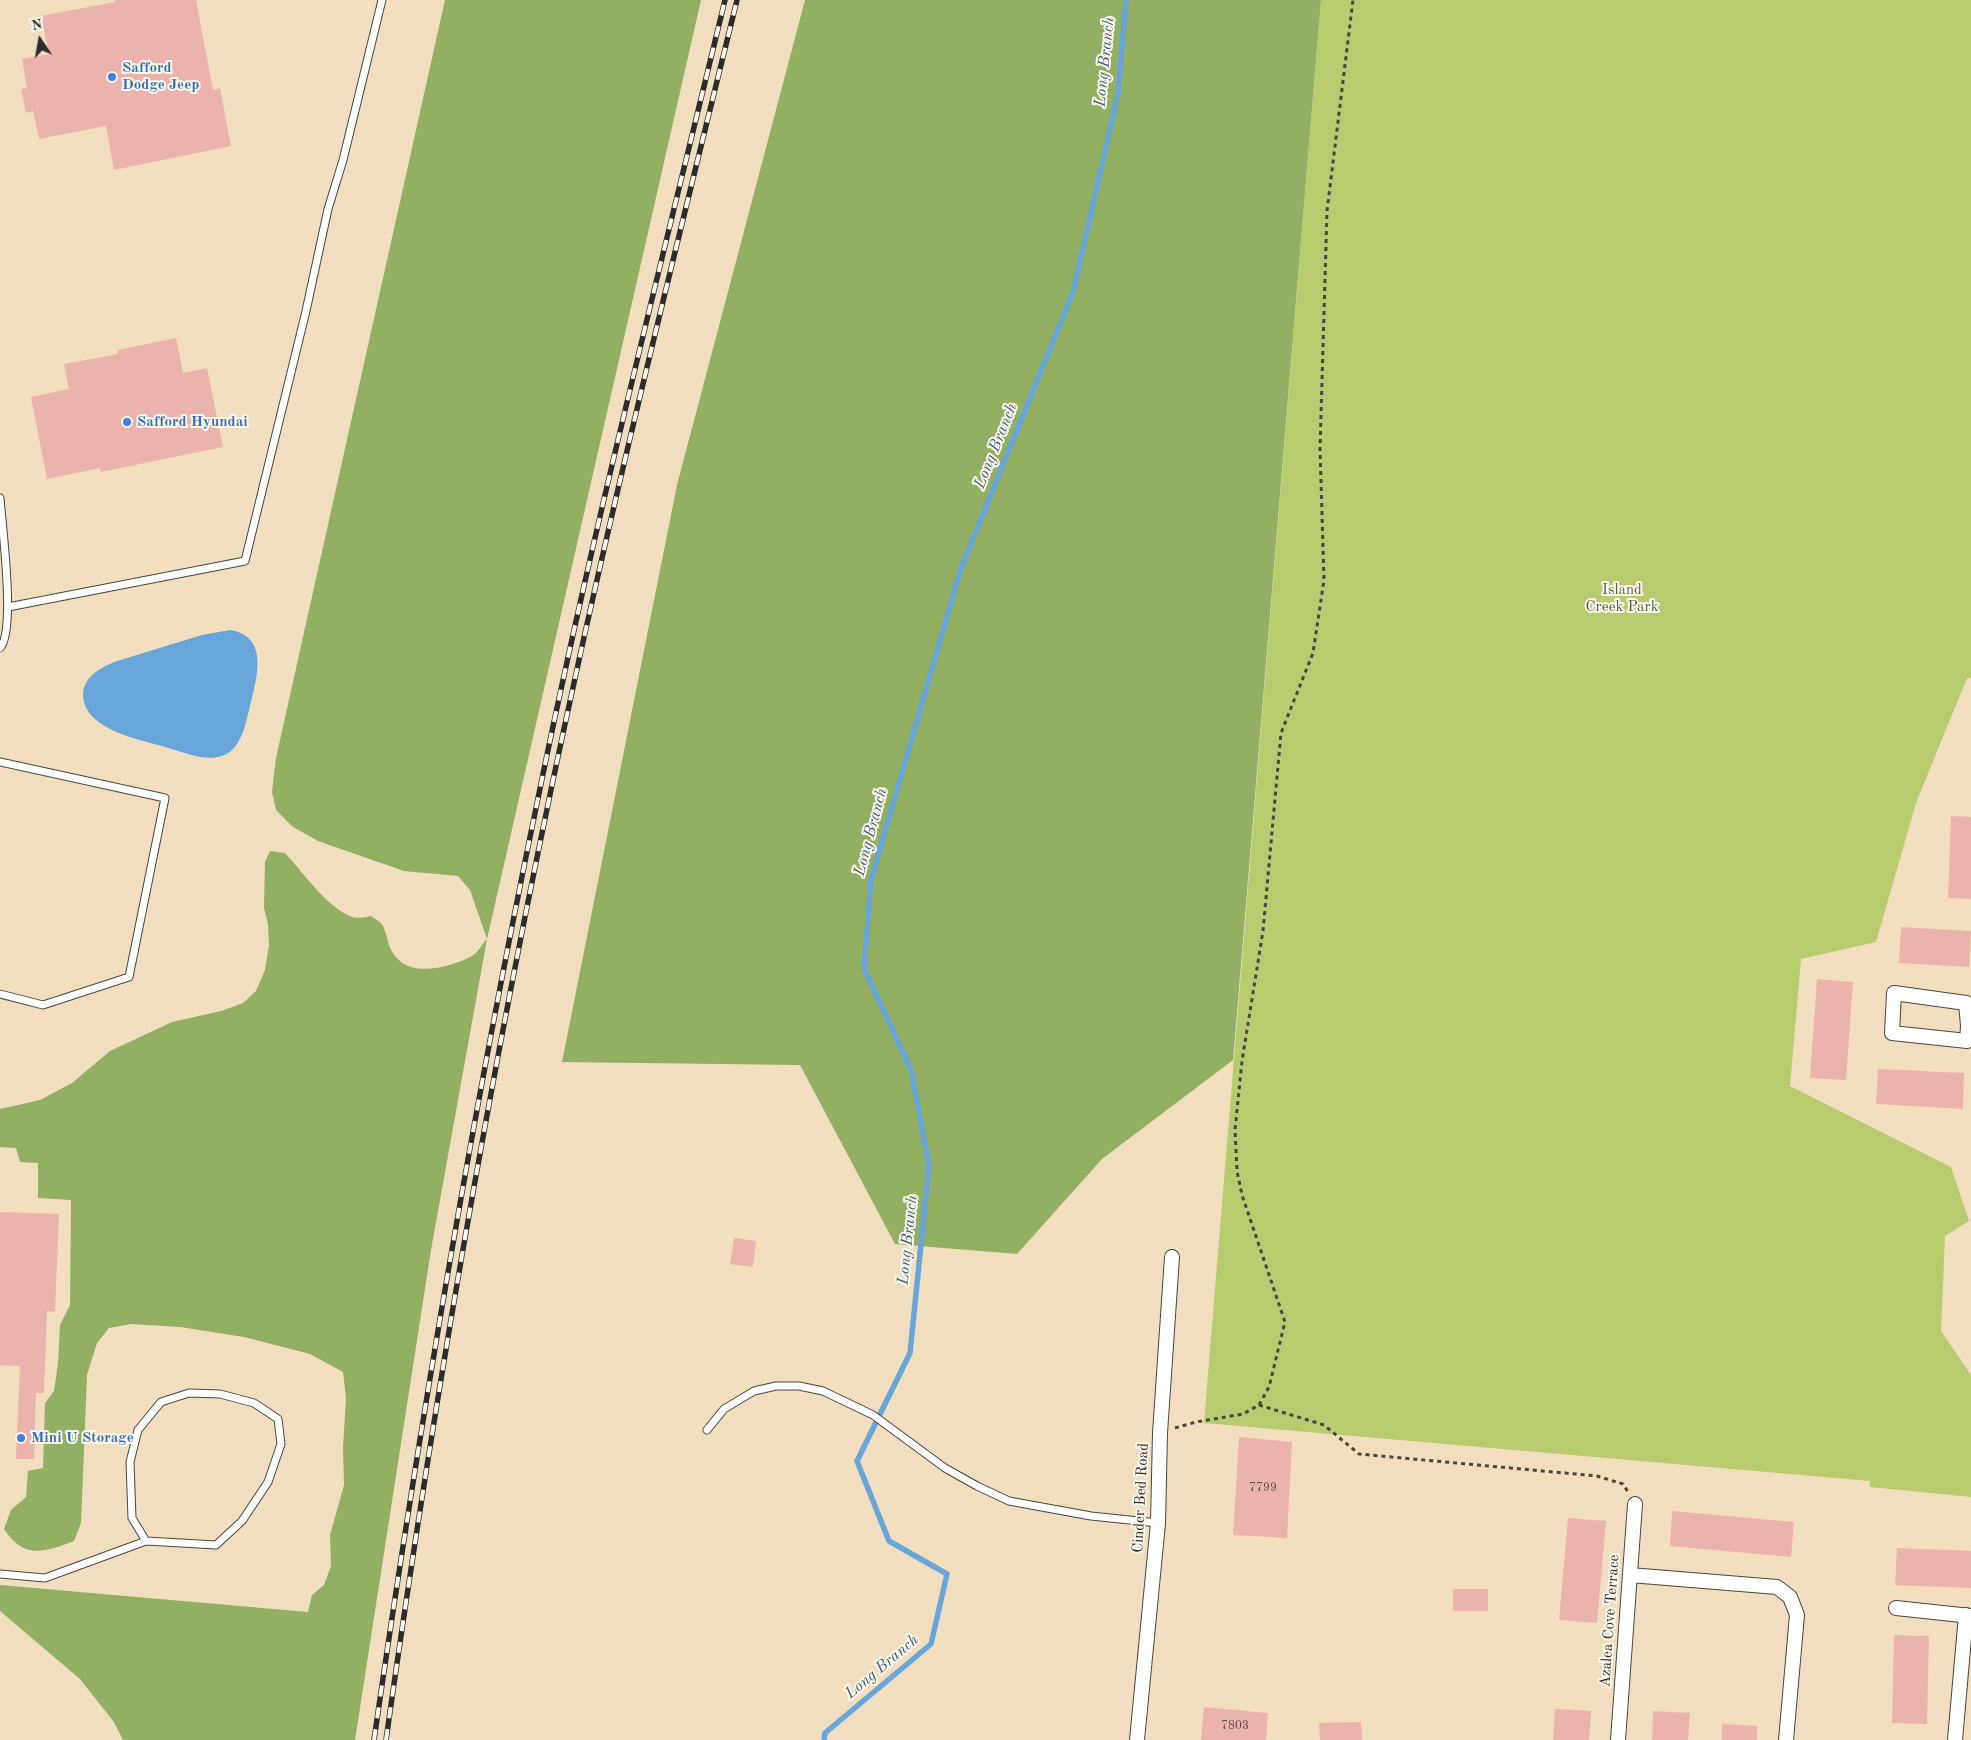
<!DOCTYPE html>
<html>
<head>
<meta charset="utf-8">
<style>
	body { margin:0 }
	#map { position:relative; width:1971px; height:1740px; overflow:hidden; background:#f1debe; font-family:"Old Standard TT",serif }
	canvas { display:block }
	.north { position:absolute; left:15px; top:15px; width:50px; height:50px; -webkit-text-stroke:4px #fbf7ec; paint-order:stroke; rotate:348deg; font-size:14px; font-weight:700; line-height:20px; text-align:center; color:#2b2b2b }
	.north::after { content:''; display:block; margin:auto; width:18px; height:22px; background:#2b2b2b; clip-path:polygon(50% 0,100% 100%,50% 72%,0 100%) }
</style>
</head>
<body>
<div id="map">
<canvas width="1971" height="1740"></canvas>
<div class="north">N</div>
</div>
<script>
const c = document.querySelector('canvas').getContext('2d');
c.lineJoin = 'round';
function fillPath(path, color) { c.fillStyle = color; c.fill(path, 'evenodd'); }
function stroke(path, color, width, dash) { c.strokeStyle = color; c.lineWidth = width; c.lineCap = dash ? 'butt' : 'round'; c.setLineDash(dash || []); c.stroke(path); }
function drawText(font, color, halo, rows, align = 'center') {
  c.font = font + ' "Old Standard TT",serif'; c.lineWidth = 4; c.setLineDash([]); c.textBaseline = 'middle'; c.strokeStyle = halo; c.fillStyle = color; for (const [text, x, y, turn = 0] of rows) {
    c.save(); c.translate(x, y); c.rotate((+turn || 0) * Math.PI / 180); c.textAlign = isNaN(turn) ? turn : align; if (halo) c.strokeText(text, 0, 0); c.fillText(text, 0, 0); c.restore();
  }
}
fillPath(new Path2D(`
	M1321,0H1971V678H1967L1916,803L1876,942L1801,959L1790,1086L1951,1167L1969,1221L1945,1236L1941,1331L1971,1375V1497L1870,1487V1481L1204,1423Z`), '#b9cb6f');
fillPath(new Path2D(`
	M445,0H701L487,939L431,1250L355,1740H123L114,1722L80,1679L0,1611V1585L308,1612L312,1595L324,1585L331,1566L330,1535L344,1485L343,1448L346,1398L343,1372L310,1354L244,1337L180,1327L131,1324L109,1328L97,1343L87,1375L81,1523L74,1541C45,1552 24,1560 4,1529L11,1510L26,1497L28,1471L43,1468L45,1403L54,1391L58,1363L60,1325L70,1305L71,1200L38,1198V1163L20,1162L16,1148L0,1147V1109L40,1100L72,1083L110,1051L172,1022L221,1011L243,1003L256,991L265,970L269,945L268,924L264,908L265,862L270,851L285,853C304,873 326,907 352,917C358,919 366,917 371,916C375,919 381,922 383,926C389,939 387,949 399,960C415,977 454,966 472,956C478,953 482,944 487,939L470,890L458,876L404,871L318,841L293,827L276,810L272,792L276,758Z
	M805,0H1321L1233,1060L1102,1159L1017,1254L895,1244L800,1065L562,1062L677,485Z`), '#92af62');
fillPath(new Path2D(`
	M230,630C268,636 258,675 251,702C246,720 243,749 222,756C203,762 180,751 162,746C137,739 85,729 83,696C83,677 99,669 114,662L202,635Z`), '#68a6da');
stroke(new Path2D(`
	M824,1740L825,1733L931,1644L947,1574L889,1541L857,1461L910,1353L929,1165L911,1070L864,968L871,880L961,568L1073,292L1118,94L1126,0`), '#68a6da', 5.5);
fillPath(new Path2D(`
	M115,0H196L213,90L220,88L231,146L114,170L106,126L39,139L33,111L26,113L21,89L27,88L22,59L49,54L41,16L115,2Z
	M176,338L183,373L207,368L223,447L101,472L100,468L47,479L31,397L69,389L64,364L118,354V350Z
	M1951,816L1971,817V899L1948,898Z
	M1901,927L1971,931L1969,967L1899,963Z
	M1817,979L1853,982L1846,1080L1810,1078Z
	M1878,1069L1964,1073L1963,1109L1876,1104Z
	M0,1212L59,1214L55,1312L47,1311L44,1393H36L34,1459H16L20,1366L0,1365Z
	M734,1238L756,1241L753,1267L730,1264Z
	M1239,1437L1292,1442L1287,1538L1233,1535Z
	M1672,1511L1794,1522L1791,1557L1670,1546Z
	M1568,1518L1606,1521L1597,1623L1559,1620Z
	M1897,1548L1971,1551V1588L1895,1585Z
	M1453,1589H1488V1611H1453Z
	M1894,1635L1929,1636L1927,1724L1892,1723Z
	M1204,1707L1268,1713L1266,1740H1201Z
	M1555,1709L1591,1711L1589,1740H1553Z
	M1653,1711L1690,1713L1688,1740H1652Z
	M1361,1722L1362,1740H1320L1319,1723Z
	M1722,1724L1757,1726V1740H1722Z`), '#ecb3ae');
const service = new Path2D(`
	M0,498C2,526 16,631 0,648
	M8,607L245,561L306,311L328,209L343,160L382,0
	M0,762L165,798L129,977L43,1005L0,994
	M707,1430L724,1409L754,1391L776,1386H799L823,1391L873,1415L945,1468L977,1486L1009,1501L1091,1516L1158,1523
	M0,1574L45,1578L146,1541L216,1545L242,1521L268,1482L281,1444L278,1419L254,1403L220,1394L189,1393L161,1402L138,1430L130,1462L132,1518L146,1541`);
const minor = new Path2D(`
	M1894,993L1966,1003L1968,1026L1967,1041L1892,1033Z
	M1630,1575L1777,1587L1790,1597L1797,1615L1786,1740
	M1896,1608L1971,1616
	M1137,1740L1158,1523L1160,1433L1172,1257
	M1618,1740L1635,1504
	M1955,1740L1966,1615`);
stroke(service, '#494641', 9);
stroke(minor, '#494641', 16);
stroke(new Path2D(`
	M1259,1405L1324,1425L1359,1454L1597,1476L1623,1484L1628,1492
	M1175,1428L1196,1422L1243,1414L1259,1405L1269,1387L1285,1322L1242,1195L1237,1171L1235,1130L1242,1061L1263,931L1281,733L1313,653L1324,580L1320,449L1327,211L1353,0`), '#494641', 3, [4, 4]);
stroke(service, '#fff', 7);
stroke(minor, '#fff', 14);
const rail = new Path2D(`
	M374,1740C419,1428 472,1117 536,808C591,537 660,269 725,0
	M386,1740C437,1378 500,1017 579,660C628,439 683,220 737,0`);
stroke(rail, '#2b2b2b', 5.5);
stroke(rail, '#fbf7ec', 4, [11]);
for (const [x, y, r, color] of [
	[112,77,5,"#3f7fe0"],
	[127,422,5,"#3f7fe0"],
	[21,1438,5,"#3f7fe0"]
]) { const dot = new Path2D(); dot.arc(x, y, r, 0, 2 * Math.PI); c.fillStyle = color; c.fill(dot); stroke(dot, '#fbf7ec', 2); }
drawText('12px', '#5b4d4c', null, [
	["7799",1263,1488],
	["7803",1235,1726]
]);
drawText('bold 15px', '#366cbe', '#fbf7ec', [
	["Safford",122,68],
	["Dodge Jeep",122,85],
	["Safford Hyundai",137,422],
	["Mini U Storage",31,1438]
], 'left');
drawText('15px', '#565b3f', '#fbf7ec', [
	["Island",1622,590],
	["Creek Park",1622,607]
]);
drawText('15px', '#2b2b2b', '#fbf7ec', [
	["Cinder Bed Road",1141,1498,-87],
	["Azalea Cove Terrace",1610,1621,-86]
]);
drawText('italic 16px', '#435c71', '#fbf7ec', [
	["Long Branch",1105,62,-84],
	["Long Branch",996,446,-68],
	["Long Branch",871,832,-75],
	["Long Branch",908,1240,-84],
	["Long Branch",882,1667,-40]
]);
</script>
</body>
</html>
